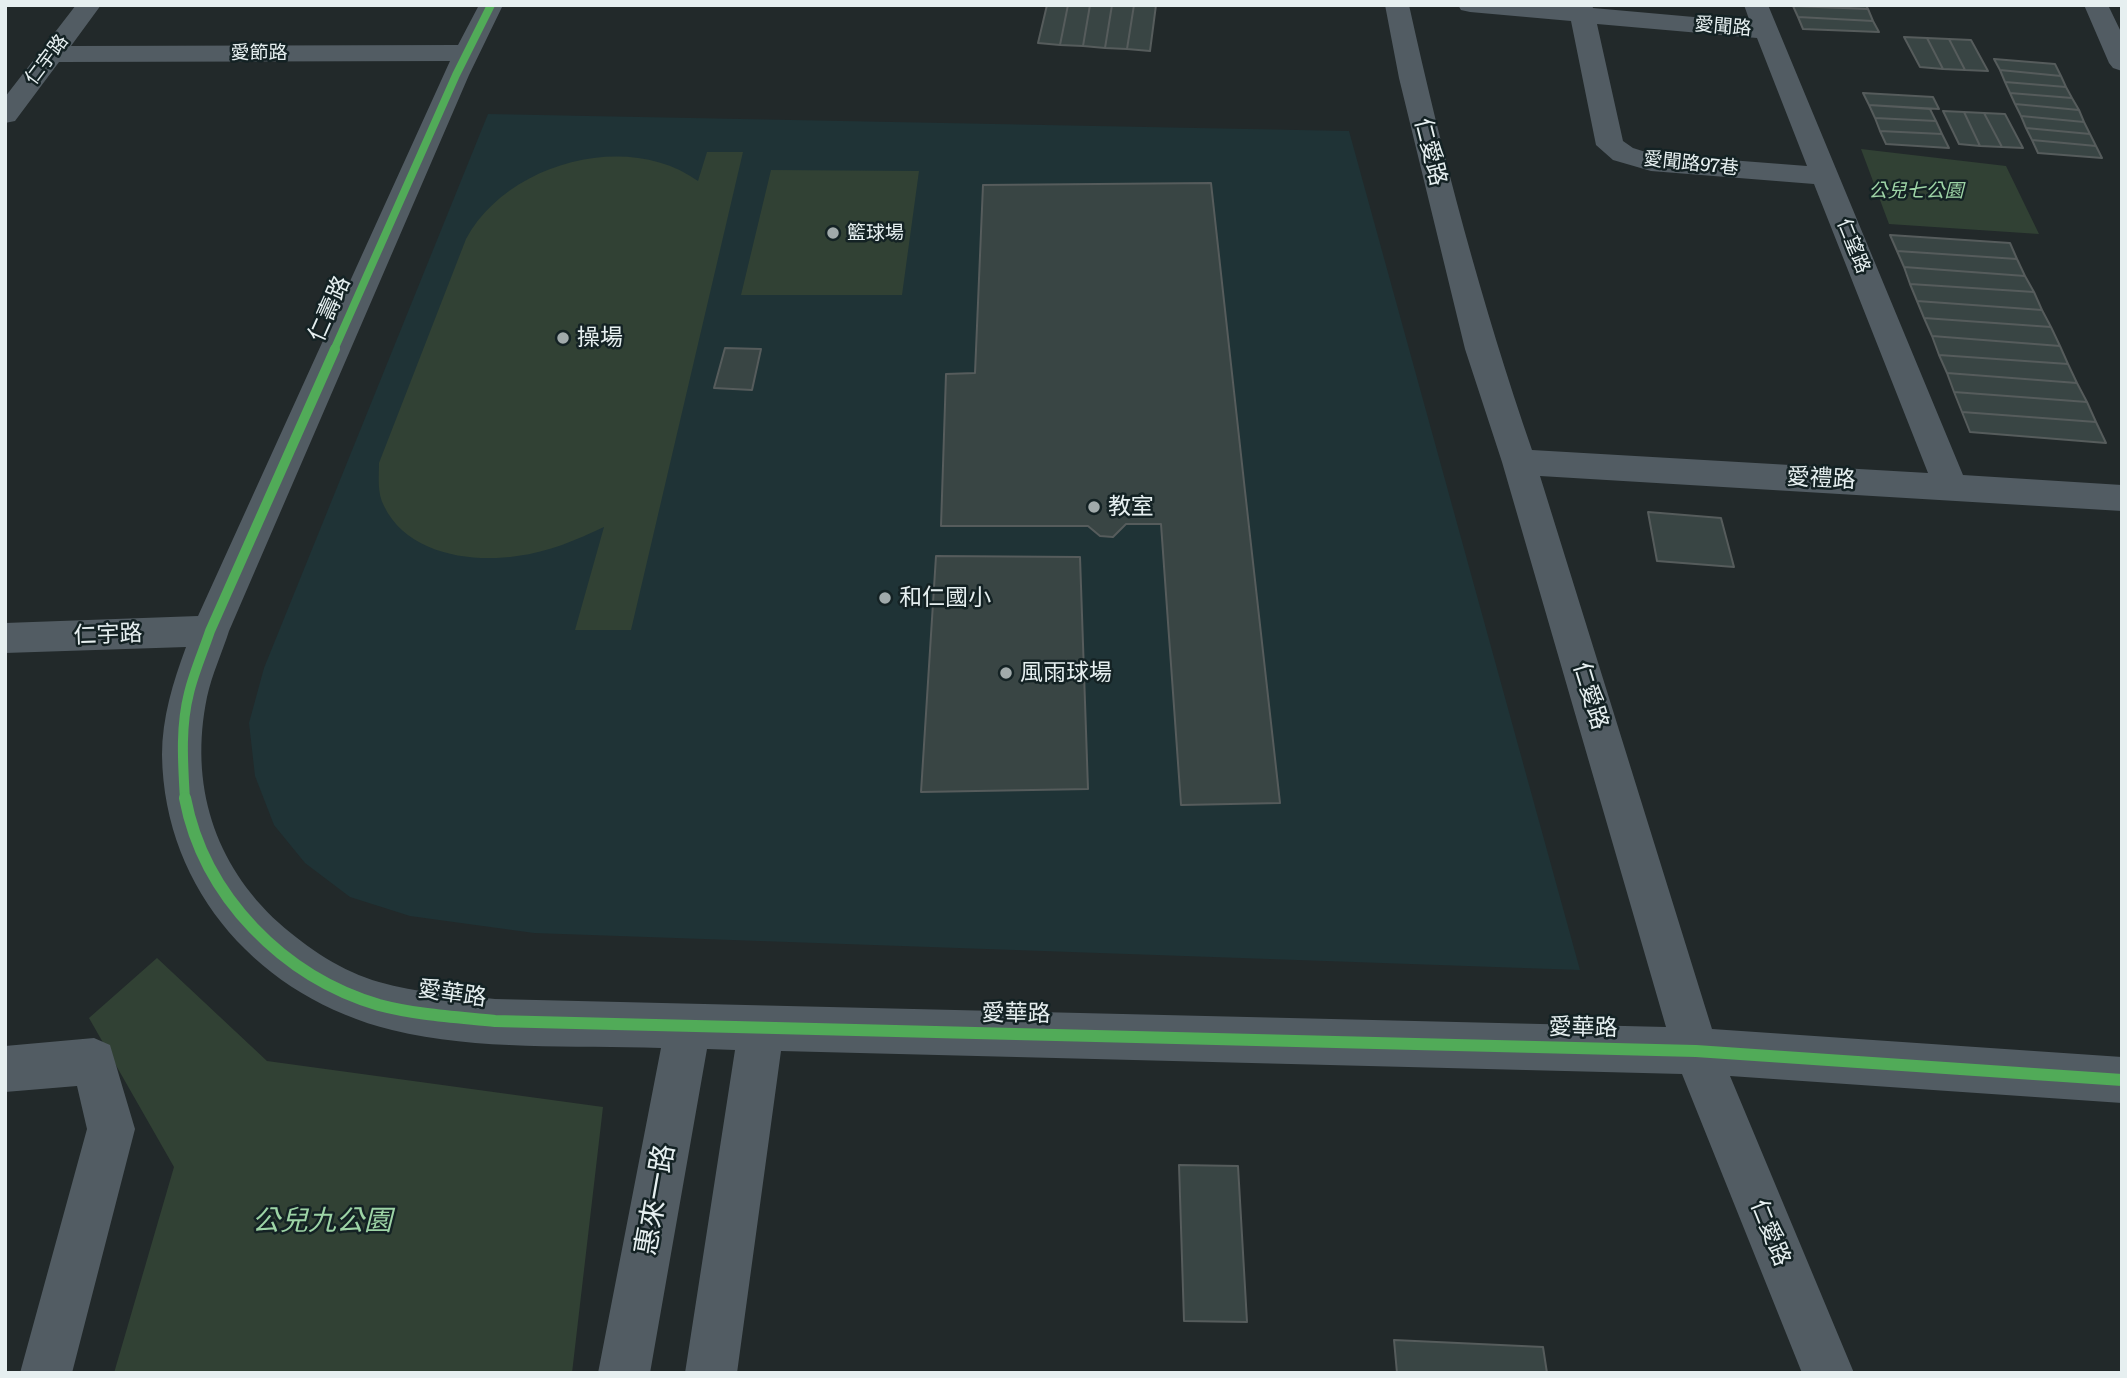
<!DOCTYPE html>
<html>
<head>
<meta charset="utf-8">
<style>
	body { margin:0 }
	#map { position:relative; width:2127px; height:1378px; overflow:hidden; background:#22292a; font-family:Literata,serif }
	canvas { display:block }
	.frame { position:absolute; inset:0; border:7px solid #e6eff0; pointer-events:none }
</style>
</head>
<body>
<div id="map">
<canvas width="2127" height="1378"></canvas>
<div class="frame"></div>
</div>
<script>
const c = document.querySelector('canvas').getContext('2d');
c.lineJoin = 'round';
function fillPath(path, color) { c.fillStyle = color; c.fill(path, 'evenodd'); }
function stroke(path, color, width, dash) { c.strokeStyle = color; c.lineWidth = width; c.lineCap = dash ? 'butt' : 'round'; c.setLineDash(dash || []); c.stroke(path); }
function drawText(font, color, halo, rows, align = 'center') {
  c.font = font + ' Literata,"Noto Sans TC",serif'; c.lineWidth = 5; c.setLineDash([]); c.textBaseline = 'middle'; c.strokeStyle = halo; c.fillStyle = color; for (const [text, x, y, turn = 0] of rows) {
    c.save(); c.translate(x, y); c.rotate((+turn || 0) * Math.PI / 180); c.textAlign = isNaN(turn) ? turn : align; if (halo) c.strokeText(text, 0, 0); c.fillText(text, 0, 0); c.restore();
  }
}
fillPath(new Path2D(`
	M488,114L1349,131L1580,970L534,933L410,916L350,897L305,863L274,825L255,776L249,723L264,668Z`), '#1f3336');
fillPath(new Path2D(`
	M1861,149L2006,166L2039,234L1889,224Z
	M707,152H743L631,630H575L604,527C576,540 549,552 517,556C471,563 407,554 384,506C377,493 379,477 379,463L466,239C507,163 627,130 698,181Z
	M771,170L919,171L902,295H741Z
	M157,958L267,1061L603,1107L572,1373H114L174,1167L89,1018Z`), '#314134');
const building = new Path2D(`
	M1047,5H1068L1060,45L1038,43Z
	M1068,5H1090L1083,46L1060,45Z
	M1090,5H1112L1105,48L1083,46Z
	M1112,5H1134L1127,49L1105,48Z
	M1134,5H1156L1150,51L1127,49Z
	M1866,5L1868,9L1793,5Z
	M1793,6L1868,9L1873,21L1798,17Z
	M1798,17L1873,21L1879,32L1803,29Z
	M1904,37L1927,38L1943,69L1920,67Z
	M1927,38L1949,39L1965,70L1943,69Z
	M1949,39L1971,40L1988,71L1965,70Z
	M1994,59L2055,64L2061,76L2000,70Z
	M2000,70L2061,76L2066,87L2005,82Z
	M2005,82L2066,87L2072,98L2010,93Z
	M1863,93L1933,97L1939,109L1869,105Z
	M2010,93L2072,98L2079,110L2015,104Z
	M2015,104L2079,110L2084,122L2021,116Z
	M1869,105L1930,109L1936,121L1875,118Z
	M1943,111L1964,112L1980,146L1959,144Z
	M1964,112L1984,113L2002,147L1980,146Z
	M1984,113L2005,114L2023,148L2002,147Z
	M2021,116L2084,122L2090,134L2026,128Z
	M1875,118L1936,121L1942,134L1880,131Z
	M2026,128L2090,134L2096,146L2032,140Z
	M1880,131L1942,134L1949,148L1886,144Z
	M2032,140L2096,146L2102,158L2038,153Z
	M1211,183L1245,491L1280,803L1181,805L1161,524H1126L1113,537L1100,536L1088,526H941L946,374L975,373L983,185Z
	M1890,235L2010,243L2017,259L1897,251Z
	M1897,251L2017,259L2025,276L1904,267Z
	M1904,267L2025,276L2034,292L1910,284Z
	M1910,284L2034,292L2042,310L1917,301Z
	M1917,301L2042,310L2051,327L1924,318Z
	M1924,318L2051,327L2060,346L1932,336Z
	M1932,336L2060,346L2068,364L1939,355Z
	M725,348L761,349L752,390L714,388Z
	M1939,355L2068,364L2077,383L1947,373Z
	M1947,373L2077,383L2087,402L1954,392Z
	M1954,392L2087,402L2096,422L1962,412Z
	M1962,412L2096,422L2106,443L1970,432Z
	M1648,512L1721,518L1734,567L1657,561Z
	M936,556L1080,557L1088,789L921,792Z
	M1179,1165L1238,1166L1247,1322L1184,1321Z
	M1394,1340L1543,1347L1547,1373H1397Z`);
fillPath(building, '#394544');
stroke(building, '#565c5c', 2);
fillPath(new Path2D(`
	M76,5H101L71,46L458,45L479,5H503L469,75L229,631C222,653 212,674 207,697C189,784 214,864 279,923C307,948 343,972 379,982C417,993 456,995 495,999L1666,1027L1502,462L1465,349L1399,78L1385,5H1409C1442,155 1482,305 1532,450L1928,473L1814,184L1651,171L1613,160L1596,145L1571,21L1470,12L1461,10L1458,5H1592L1593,8L1750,22L1744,5H1768L1963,475L2122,485V511L1540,476L1712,1029L2122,1057V1103L1730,1076L1854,1373H1802L1682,1074L781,1051L737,1373H685L735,1050L707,1049L650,1373H598L661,1048C573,1045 479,1051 392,1030C262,998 164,892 162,755C162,718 173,682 186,647L5,653V623L198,616L450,61L59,62L15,121L5,123V97ZM1597,24L1757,38L1807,166L1652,154L1633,148L1623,141Z
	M2084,5H2108L2122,34V71L2113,68L2109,63Z
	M94,1038L110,1045L135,1129L72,1373H20L87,1129L77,1086L5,1092V1046Z`), '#525c63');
stroke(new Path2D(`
	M334,350L456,75L491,5`), '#51ab58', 8);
stroke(new Path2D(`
	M185,800C183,764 180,728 189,693C194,672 203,652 210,631L335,349`), '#51ab58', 10);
stroke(new Path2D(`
	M185,798C204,897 284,977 379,1005C417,1015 456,1017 495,1021L1696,1051L2122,1080`), '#51ab58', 12);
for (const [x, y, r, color] of [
	[833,233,7,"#a1aaab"],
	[563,338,7,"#a1aaab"],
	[1094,507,7,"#a1aaab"],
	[885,598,7,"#a1aaab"],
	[1006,673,7,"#a1aaab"]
]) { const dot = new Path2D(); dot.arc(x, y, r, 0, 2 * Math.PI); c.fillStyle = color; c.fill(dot); stroke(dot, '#142224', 2.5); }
drawText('19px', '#e6eff0', '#142224', [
	["愛聞路",1723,27,5],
	["愛節路",259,53],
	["仁宇路",47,60,-53],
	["愛聞路97巷",1691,164,6],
	["仁望路",1853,246,68]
]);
drawText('italic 19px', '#9dd4a6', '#142224', [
	["公兒七公園",1916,191]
]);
drawText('19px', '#e6eff0', '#142224', [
	["籃球場",847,233]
], 'left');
drawText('23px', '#e6eff0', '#142224', [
	["仁愛路",1430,152,76],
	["仁壽路",330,309,-66],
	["愛禮路",1821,479,3],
	["仁宇路",108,635,-2],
	["仁愛路",1590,696,73],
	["愛華路",452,994,8],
	["愛華路",1016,1014,1],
	["愛華路",1583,1028,1],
	["仁愛路",1770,1233,68]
]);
drawText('23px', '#e6eff0', '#142224', [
	["操場",577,338],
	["教室",1108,507],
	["和仁國小",899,598],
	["風雨球場",1020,673]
], 'left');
drawText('28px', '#e6eff0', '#142224', [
	["惠來一路",656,1200,-80]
]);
drawText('italic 28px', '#9dd4a6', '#142224', [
	["公兒九公園",322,1222]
]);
</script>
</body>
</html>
